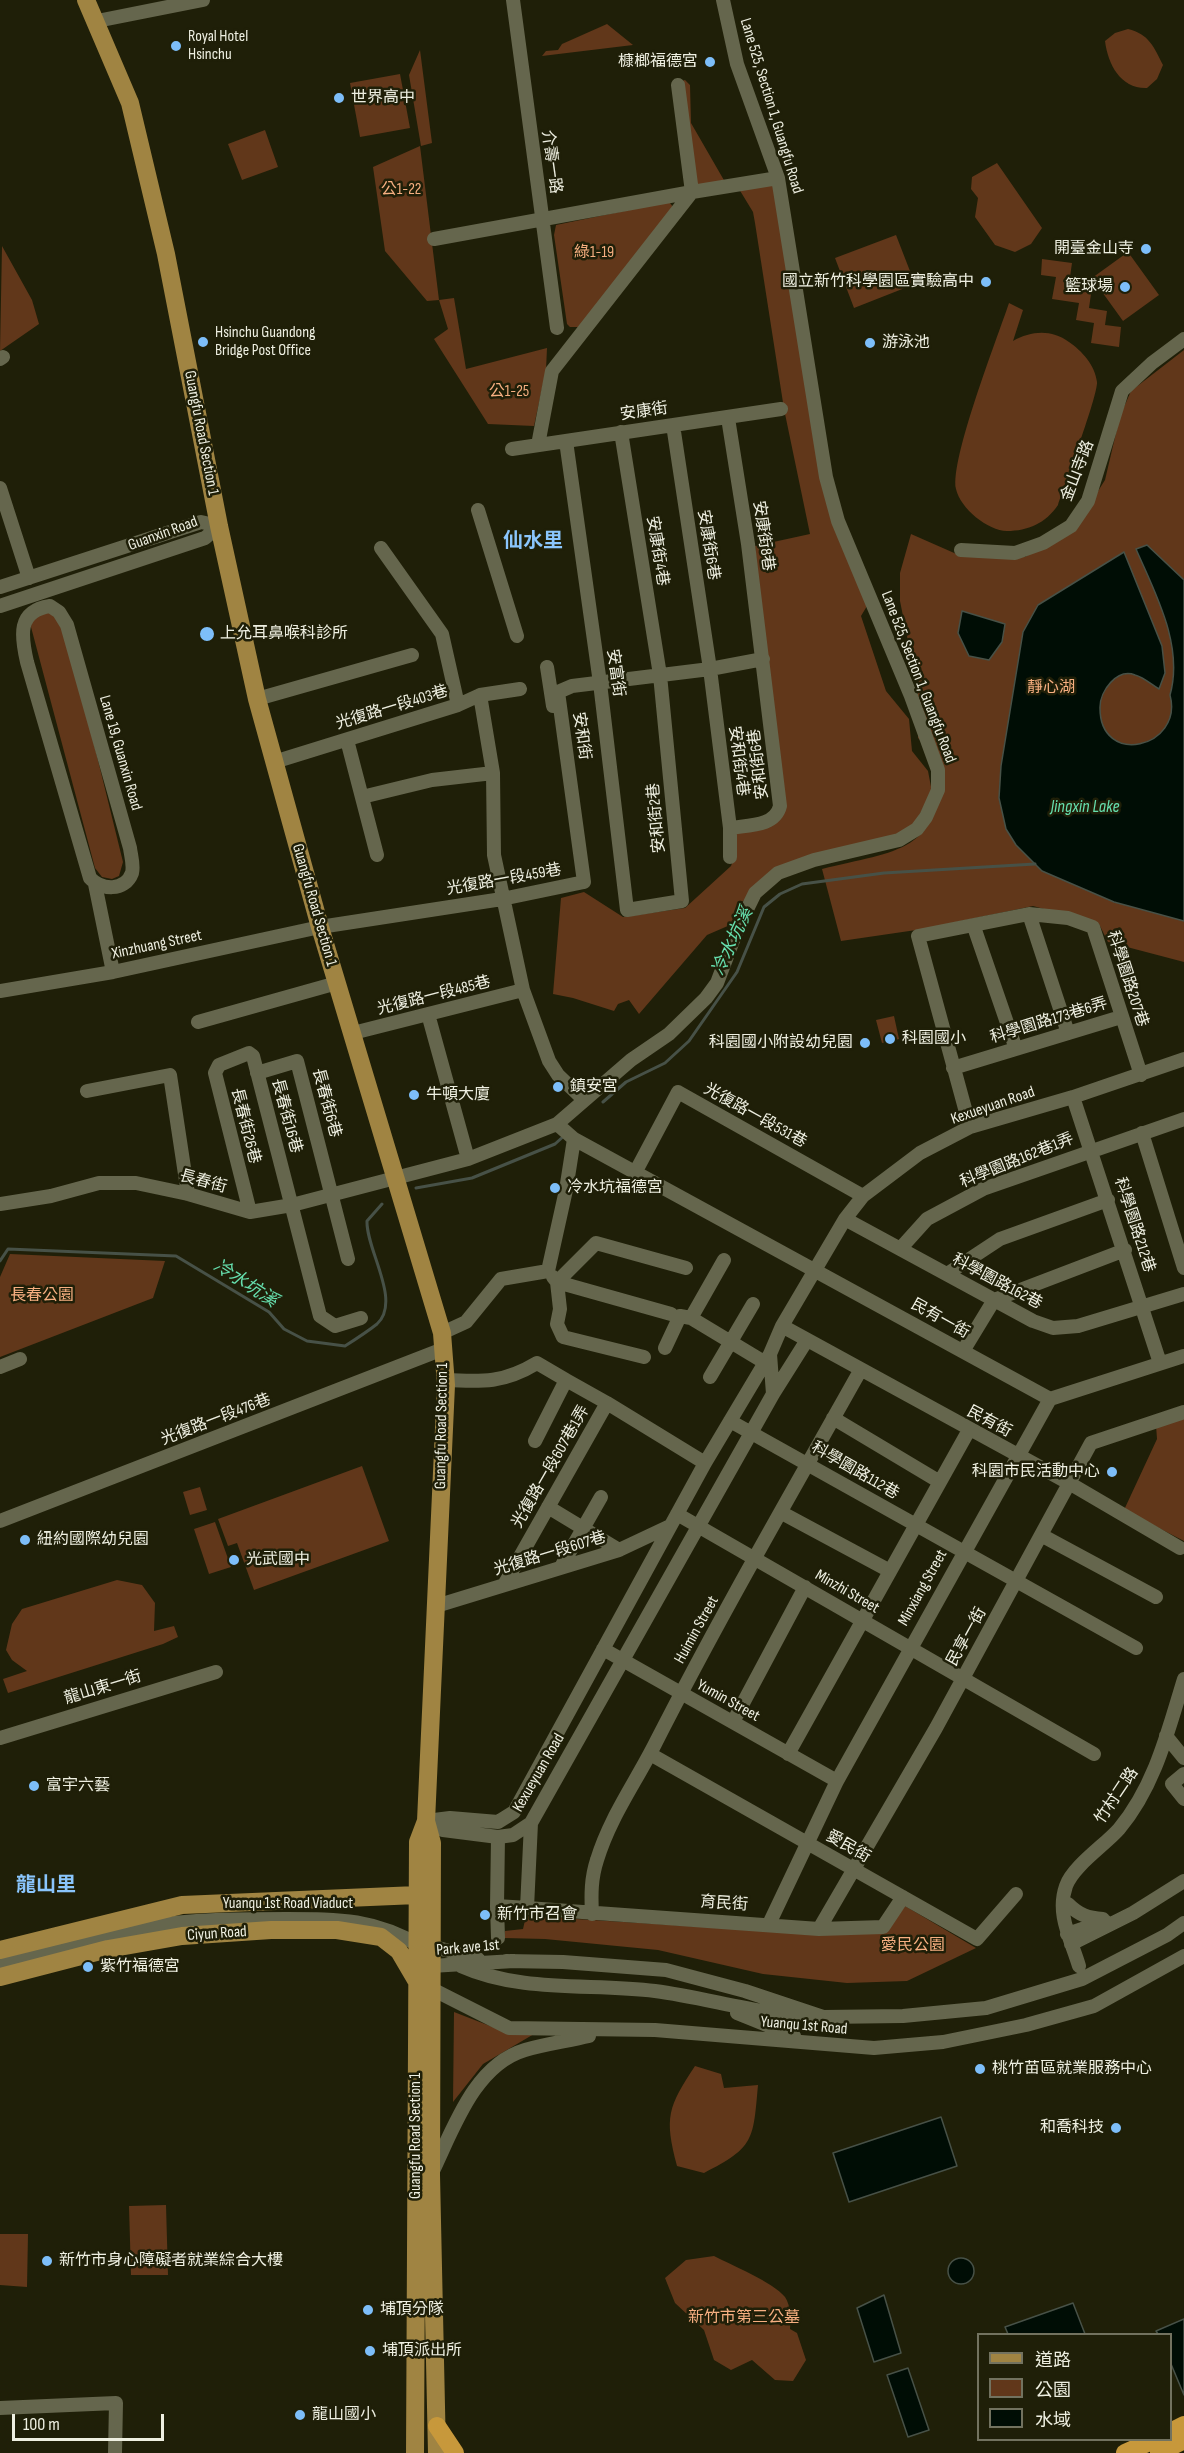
<!DOCTYPE html>
<html>
<head>
<meta charset="utf-8">
<style>
	body { margin:0 }
	#map { position:relative; width:1184px; height:2453px; overflow:hidden; background:#1f1f08; font-family:"Sofia Sans Condensed","Noto Sans TC",sans-serif }
	canvas { display:block }
	.legend { position:absolute; left:977px; top:2333px; width:195px; height:108px; box-sizing:border-box; background:#1f1f08; border:2px solid #72725f; margin:0; padding:8px 10px; list-style:none; font-size:18px; color:#eeefe1 }
	.legend li { display:flex; align-items:center; gap:12px; height:30px }
	.legend b { width:30px; border:2px solid #72725f }
	.scale { position:absolute; left:12px; top:2414px; width:152px; height:27px; box-sizing:border-box; border:3px solid #eeefe1; border-top:0; padding-left:8px; font-size:18px; line-height:21px; white-space:nowrap; color:#eeefe1; -webkit-text-stroke:4px #1f1f08; paint-order:stroke }
</style>
</head>
<body>
<div id="map">
<canvas width="1184" height="2453"></canvas>
<ul class="legend">
<li><b style="height:8px;background:#a08442"></b>道路</li>
<li><b style="height:16px;background:#61371a"></b>公園</li>
<li><b style="height:16px;background:#000d05"></b>水域</li>
</ul>
<div class="scale">100 m</div>
</div>
<script>
const c = document.querySelector('canvas').getContext('2d');
c.lineJoin = 'round';
function fillPath(path, color) { c.fillStyle = color; c.fill(path, 'evenodd'); }
function stroke(path, color, width, dash) { c.strokeStyle = color; c.lineWidth = width; c.lineCap = dash ? 'butt' : 'round'; c.setLineDash(dash || []); c.stroke(path); }
function drawText(font, color, halo, rows, align = 'center') {
  c.font = font + ' "Sofia Sans Condensed","Noto Sans TC",sans-serif'; c.lineWidth = 5; c.setLineDash([]); c.textBaseline = 'middle'; c.strokeStyle = halo; c.fillStyle = color; for (const [text, x, y, turn = 0] of rows) {
    c.save(); c.translate(x, y); c.rotate((+turn || 0) * Math.PI / 180); c.textAlign = isNaN(turn) ? turn : align; if (halo) c.strokeText(text, 0, 0); c.fillText(text, 0, 0); c.restore();
  }
}
fillPath(new Path2D(`
	M607,24L633,45L542,56L546,51L558,50L562,44Z
	M1128,29C1149,34 1154,47 1163,65L1157,79L1147,88C1121,89 1108,65 1105,41L1115,33Z
	M420,50L432,143L421,146L409,75Z
	M400,74L410,128L360,137L350,83Z
	M685,80L690,85L691,123L725,182L700,186L694,182L682,81Z
	M265,130L278,167L242,180L228,144Z
	M420,146L439,300L427,301L385,251L373,167Z
	M997,163L1042,228L1031,244L1015,252L995,245L975,217L978,198L971,189L972,177Z
	M775,181L811,404L867,606L861,616L886,691L909,719L912,751L928,771L932,792L914,825L898,837L812,857L746,899L739,904L741,907L730,925L707,935L639,1014L629,1000L618,1004L614,1011L573,998L553,994L561,898L584,892L623,917L685,908L731,866L736,852L735,831L782,816L755,546L810,534L784,409L755,223L753,212L739,189Z
	M663,203H670L673,207L580,327H570L567,324L554,235L556,225Z
	M896,235L915,284L854,308L835,258Z
	M2,246L32,300L39,324L0,351Z
	M1128,252L1159,295L1123,321L1092,278Z
	M1042,259L1072,263L1069,284L1092,287L1089,308L1107,311L1105,325L1121,327L1119,347L1091,343L1094,323L1076,320L1079,303L1052,299L1056,277L1041,275Z
	M454,298L466,369L547,348L546,370L534,426L488,424L434,339L448,329L439,300Z
	M1009,303L1023,310L1013,341C1031,331 1051,329 1069,342C1082,351 1095,365 1097,382C1098,395 1064,486 1058,505C1046,523 1028,531 1007,531C988,531 960,508 956,489C950,459 997,339 1009,303Z
	M1184,350V962L1108,942L1099,924L1033,906L923,929L841,941L822,869C897,850 943,854 940,760L918,738V691L900,601V573L911,534L961,556L1025,557L1078,523L1105,480L1120,416L1131,391Z
	M42,608L63,618L123,862L119,876L112,879L102,877L95,868L31,627L32,618Z
	M894,1016L899,1039L882,1043L876,1020Z
	M10,1254L165,1261L153,1298L0,1357V1277Z
	M1184,1418V1541L1124,1510L1157,1439L1156,1425Z
	M362,1466L389,1541L254,1590L237,1543L228,1546L218,1519Z
	M200,1487L207,1510L190,1515L183,1492Z
	M215,1522L231,1567L209,1574L194,1529Z
	M117,1580L142,1585L155,1603L154,1631L174,1626L178,1637L163,1644L8,1693L3,1679L27,1671L12,1660L6,1650L12,1624L22,1609Z
	M905,1906L976,1948L907,1981L847,1983L763,1974L658,1950L545,1939L504,1938L505,1931L523,1929L526,1916L819,1934L886,1932Z
	M454,2012L503,2031L534,2034L483,2064L453,2102Z
	M695,2066L721,2074L724,2088L758,2085C753,2140 755,2147 704,2173L677,2166C664,2117 668,2107 695,2066Z
	M166,2205L168,2275H131L129,2206Z
	M0,2234H28L27,2287L0,2285Z
	M714,2256C731,2265 773,2282 785,2297C791,2306 791,2319 790,2329L797,2333L806,2360L793,2381L775,2380L752,2360L731,2370L714,2360L704,2330L675,2303L665,2278L686,2260Z`), '#61371a');
const water = new Path2D(`
	M1147,545L1184,580V921L1114,902L1042,871L1016,845L1006,829L999,798L1001,766L1023,632L1038,605L1124,552L1162,646L1165,673L1159,689C1151,684 1143,677 1135,675C1117,668 1100,691 1100,707C1099,768 1184,748 1170,695C1184,645 1155,593 1136,549Z
	M962,611L1005,624L1002,642L989,660L969,656L958,633Z
	M941,2117L957,2166L849,2202L833,2153Z
	M948 2271a13 13 0 1 1 26 0a13 13 0 1 1-26 0Z
	M884,2295L901,2353L874,2362L857,2308Z
	M1073,2303L1085,2334H1008L1005,2327Z
	M1184,2319V2395L1171,2364L1170,2334H1158L1156,2331Z
	M908,2368L929,2430L908,2437L887,2375Z`);
fillPath(water, '#000d05');
stroke(water, '#475147', 1.5);
stroke(new Path2D(`
	M603,1102L626,1082L665,1063L689,1041L737,972L764,907L780,894L802,884L884,873L1035,864
	M416,1188L472,1178L555,1144L565,1135
	M0,1261L8,1249L176,1256L269,1312L284,1329L307,1341L345,1346C356,1339 367,1332 377,1324C402,1301 366,1250 367,1221L382,1204`), '#475147', 3);
stroke(new Path2D(`
	M513,0L557,328
	M97,21L203,0
	M434,239L692,192L678,85
	M0,359L3,357
	M728,418L748,544L780,806C775,827 747,825 730,828
	M673,425L710,669L730,828V857
	M566,441L600,683L627,910L682,901L660,675L621,432
	M538,445L552,371L692,192L778,178
	M512,449L781,409
	M0,488L29,578
	M478,510L517,636
	M381,548L442,634L458,705
	M961,550L1015,553L1043,543L1071,526L1088,501L1122,391L1152,363L1184,339
	M0,587L201,522L219,526
	M0,606L205,538L219,526
	M50,606L59,612L67,625L130,848C131,856 134,865 132,873C125,892 101,890 90,878L27,662C21,636 17,611 50,606Z
	M547,667L553,706
	M480,695L493,773L494,855L523,990L549,1061L558,1075L583,1099
	M257,699L412,655
	M347,740L377,855
	M274,762L458,705L480,695L520,689
	M362,797L432,780L493,773
	M584,882L558,692L572,686L710,669L763,659
	M95,884L113,972
	M1029,914L1068,1033
	M974,927L1016,1049
	M0,991L113,972L320,927L502,899L584,882
	M428,1014L468,1159
	M198,1022L337,983
	M353,1033L523,990
	M953,1068L1121,1017
	M257,1073L297,1061L348,1259
	M87,1091L170,1075L188,1194
	M1073,1097L1160,1363
	M557,1124L574,1139L1050,1399
	M970,1127L918,936L1029,914L1068,918L1093,927L1141,1075
	M1142,1133L1184,1268
	M636,1171L678,1092L863,1196
	M0,1204L51,1196L99,1183H136L188,1194L250,1212L292,1205L468,1159L557,1124L631,1060L669,1034L706,998L717,983L737,930L755,893L778,873L814,860L899,840L917,829L926,817L938,790V770L911,696L838,521L826,477L778,178L737,64L723,0
	M250,1212L215,1073L219,1065L249,1053L253,1056L320,1316L335,1326L361,1318
	M845,1219L1033,1321L1053,1328L1078,1326L1184,1294
	M900,1249L927,1219L983,1189L1184,1119
	M548,1271L566,1190L574,1139
	M947,1274L1000,1239L1108,1200
	M553,1277L557,1282L671,1314
	M994,1300L1125,1250
	M691,1318L724,1260
	M782,1326L1069,1483L1180,1548
	M442,1333L466,1322L501,1279L548,1271
	M665,1348L680,1316L691,1318L764,1362
	M963,1351L994,1300
	M644,1357L563,1337L557,1324L560,1309L557,1282L596,1243L686,1268
	M0,1367L20,1359
	M710,1377L753,1304
	M445,1380C483,1382 504,1383 537,1363L566,1380
	M773,1394L807,1340
	M607,1403L705,1463
	M833,1418L940,1482
	M730,1421L1136,1648
	M548,1507L619,1550
	M782,1513L890,1571
	M677,1514L1094,1754
	M0,1521L443,1349
	M1041,1535L1156,1597
	M561,1567L601,1497
	M504,1585L607,1403L566,1380L535,1441
	M436,1606L619,1550L670,1526
	M603,1649L837,1781
	M733,1722L805,1587
	M1166,1736L1184,1758
	M0,1738L216,1672
	M650,1754L977,1939L1016,1894
	M788,1754L969,1430
	M1184,1774L1172,1784L1184,1799
	M426,1821L450,1818L498,1822L514,1812L705,1463L770,1354L782,1326L845,1219L863,1196L920,1153L970,1127L1073,1097L1184,1059
	M426,1821L443,1830L498,1837L513,1835L531,1823L773,1394L770,1354
	M498,1837L497,1906L527,1908L531,1823
	M1068,1904C1079,1915 1088,1918 1103,1919
	M497,1906L498,1938
	M527,1908L819,1929L883,1927L903,1897
	M592,1914C591,1895 591,1878 597,1860C610,1817 636,1782 656,1742C720,1616 791,1494 860,1371
	M769,1924L837,1781L1050,1399L1184,1356
	M819,1929L936,1728L1091,1443L1184,1412
	M1067,1934L1105,1921
	M1071,1944L1133,1913L1184,1881
	M431,1946L478,1959
	M506,1961L563,1962L666,1970L745,1991L823,2017L903,2016L986,2008L1082,1979L1167,1935L1184,1923
	M0,1964C48,1952 97,1936 146,1927C192,1919 240,1919 287,1919C340,1919 375,1919 422,1947
	M461,1966C521,1993 591,1983 655,1991C693,1996 730,2006 768,2012C786,2016 805,2015 823,2017
	M1079,1966C1071,1939 1056,1914 1066,1886C1073,1866 1105,1845 1119,1829C1155,1786 1168,1731 1184,1679
	M426,1972L431,1966L514,1961
	M424,1985L509,2028L655,2030L874,2048L943,2042L1026,2025L1094,2006L1184,1956
	M737,2013L794,2036
	M432,2173C453,2130 474,2065 525,2050C546,2044 568,2041 589,2036
	M0,2408L116,2403L115,2453`), '#65664d', 14);
stroke(new Path2D(`
	M86,0L130,103L166,254L219,526L257,699L320,927L442,1333L446,1385L426,1821L432,1843L431,2175L437,2453
	M0,1950L182,1905L417,1895
	M0,1977L108,1949L182,1936L271,1930H337L381,1937L399,1951L416,1980
	M415,2453L418,1842L426,1821`), '#a08442', 18);
stroke(new Path2D(`
	M437,2426L455,2453
	M1170,2432L1184,2425
	M1125,2453L1154,2440
	M1159,2453L1184,2440`), '#c7983b', 18);
for (const [x, y, r, color] of [
	[176,46,6,"#7dbef9"],
	[710,62,6,"#7dbef9"],
	[339,98,6,"#7dbef9"],
	[1146,249,6,"#7dbef9"],
	[986,282,6,"#7dbef9"],
	[1125,287,6,"#7dbef9"],
	[203,342,6,"#7dbef9"],
	[870,343,6,"#7dbef9"],
	[207,634,8,"#7dbef9"],
	[890,1039,6,"#7dbef9"],
	[865,1043,6,"#7dbef9"],
	[558,1087,6,"#7dbef9"],
	[414,1095,6,"#7dbef9"],
	[555,1188,6,"#7dbef9"],
	[1112,1472,6,"#7dbef9"],
	[25,1540,6,"#7dbef9"],
	[234,1560,6,"#7dbef9"],
	[34,1786,6,"#7dbef9"],
	[485,1915,6,"#7dbef9"],
	[88,1967,6,"#7dbef9"],
	[980,2069,6,"#7dbef9"],
	[1116,2128,6,"#7dbef9"],
	[47,2261,6,"#7dbef9"],
	[368,2310,6,"#7dbef9"],
	[370,2351,6,"#7dbef9"],
	[300,2415,6,"#7dbef9"]
]) { const dot = new Path2D(); dot.arc(x, y, r, 0, 2 * Math.PI); c.fillStyle = color; c.fill(dot); stroke(dot, '#1f1f08', 2); }
drawText('16px', '#eeefe1', '#1f1f08', [
	["Royal Hotel",188,37],
	["Hsinchu",188,55],
	["槺榔福德宮",698,62,"right"],
	["世界高中",351,98],
	["開臺金山寺",1134,249,"right"],
	["國立新竹科學園區實驗高中",974,282,"right"],
	["籃球場",1113,287,"right"],
	["Hsinchu Guandong",215,333],
	["Bridge Post Office",215,351],
	["游泳池",882,343],
	["上允耳鼻喉科診所",220,634],
	["科園國小",902,1039],
	["科園國小附設幼兒園",853,1043,"right"],
	["鎮安宮",570,1087],
	["牛頓大廈",426,1095],
	["冷水坑福德宮",567,1188],
	["科園市民活動中心",1100,1472,"right"],
	["紐約國際幼兒園",37,1540],
	["光武國中",246,1560],
	["富宇六藝",46,1786],
	["新竹市召會",497,1915],
	["紫竹福德宮",100,1967],
	["桃竹苗區就業服務中心",992,2069],
	["和喬科技",1104,2128,"right"],
	["新竹市身心障礙者就業綜合大樓",59,2261],
	["埔頂分隊",380,2310],
	["埔頂派出所",382,2351],
	["龍山國小",312,2415]
], 'left');
drawText('16px', '#eeefe1', '#1f1f08', [
	["Lane 525, Section 1, Guangfu Road",771,106,73],
	["介壽一路",551,162,82],
	["安康街",644,412,-8],
	["Guangfu Road Section 1",201,433,79],
	["金山寺路",1078,471,-69],
	["Guanxin Road",163,534,-20],
	["安康街8巷",763,536,82],
	["安康街6巷",708,545,81],
	["安康街4巷",657,551,81],
	["安富街",615,673,82],
	["Lane 525, Section 1, Guangfu Road",918,677,69],
	["光復路一段403巷",392,708,-17],
	["安和街",581,736,82],
	["Lane 19, Guanxin Road",120,753,74],
	["安和街4巷",738,761,83],
	["安和街6巷",759,764,-97],
	["安和街2巷",657,818,-95],
	["光復路一段459巷",504,880,-10],
	["Guangfu Road Section 1",314,905,74],
	["Xinzhuang Street",157,945,-12],
	["科學園路207巷",1127,979,72],
	["光復路一段485巷",434,996,-14],
	["科學園路173巷6弄",1049,1021,-17],
	["長春街6巷",326,1103,75],
	["Kexueyuan Road",993,1106,-19],
	["長春街16巷",286,1116,75],
	["光復路一段531巷",755,1116,29],
	["長春街26巷",245,1126,76],
	["科學園路162巷1弄",1017,1161,-22],
	["長春街",203,1182,15],
	["科學園路212巷",1134,1225,72],
	["科學園路162巷",997,1282,28],
	["民有一街",940,1319,29],
	["光復路一段476巷",216,1420,-21],
	["民有街",989,1422,28],
	["Guangfu Road Section 1",442,1426,-89],
	["光復路一段607巷1弄",551,1467,-60],
	["科學園路112巷",855,1471,30],
	["光復路一段607巷",550,1554,-17],
	["Minxiang Street",923,1588,-61],
	["Minzhi Street",847,1592,30],
	["Huimin Street",697,1630,-61],
	["民享一街",967,1637,-61],
	["龍山東一街",103,1688,-17],
	["Yumin Street",728,1701,29],
	["Kexueyuan Road",539,1773,-60],
	["竹村二路",1117,1796,-56],
	["愛民街",848,1847,30],
	["Yuanqu 1st Road Viaduct",288,1904],
	["育民街",724,1904,4],
	["Ciyun Road",217,1934,-4],
	["Park ave 1st",468,1948,-5],
	["Yuanqu 1st Road",804,2026,5],
	["Guangfu Road Section 1",416,2136,-90]
]);
drawText('16px', '#f7af81', '#1f1f08', [
	["公1-22",401,190],
	["綠1-19",594,253],
	["公1-25",509,392],
	["靜心湖",1051,688],
	["長春公園",42,1296],
	["愛民公園",913,1946],
	["新竹市第三公墓",744,2318]
]);
drawText('italic 18px', '#66dfae', '#1f1f08', [
	["Jingxin Lake",1085,807],
	["冷水坑溪",733,942,-65],
	["冷水坑溪",245,1284,33]
]);
drawText('bold 20px', '#8ac5fc', '#1f1f08', [
	["仙水里",533,542],
	["龍山里",46,1886]
]);
</script>
</body>
</html>
